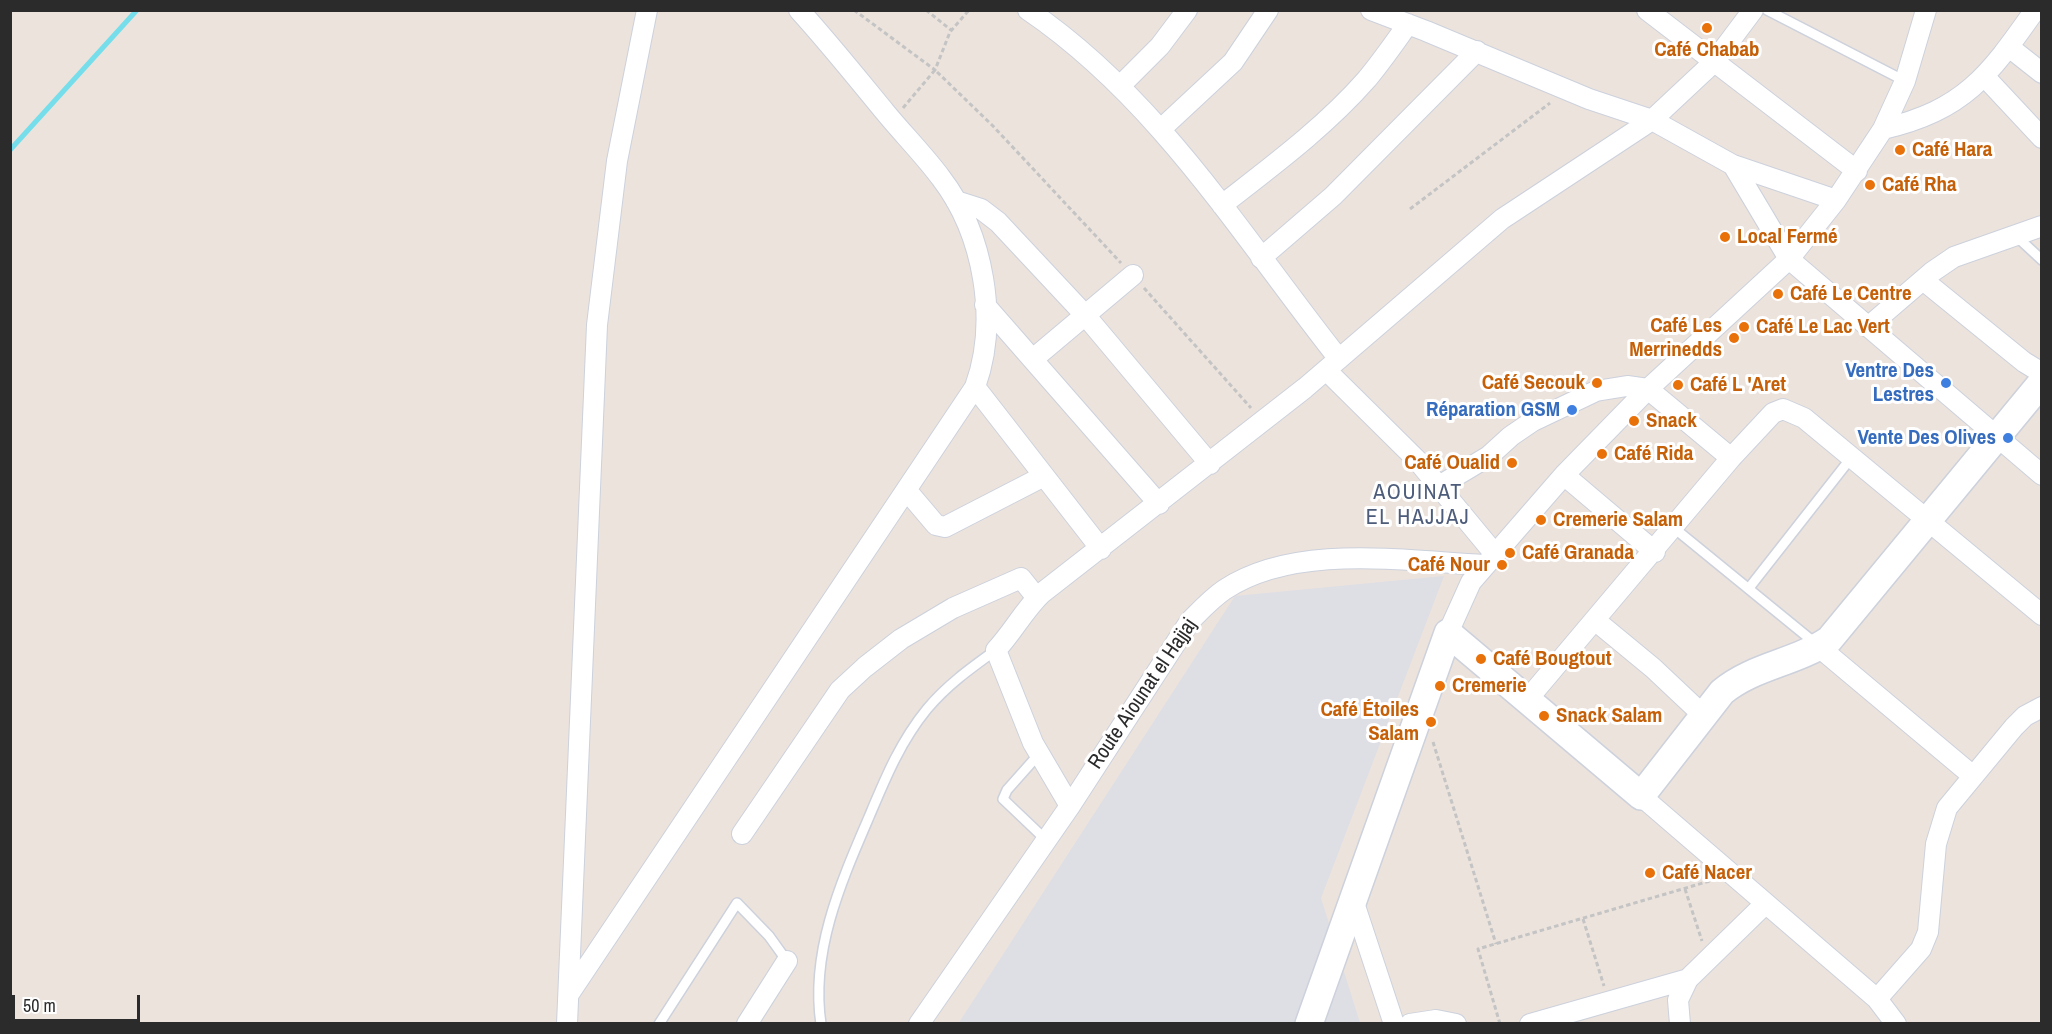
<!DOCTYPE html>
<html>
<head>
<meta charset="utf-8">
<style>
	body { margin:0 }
	#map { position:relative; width:2052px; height:1034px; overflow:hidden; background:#ece3dd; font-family:"Archivo Narrow",sans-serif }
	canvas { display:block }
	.frame { position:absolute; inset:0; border:12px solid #2b2b2b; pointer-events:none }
	.scale { position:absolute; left:12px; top:995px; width:128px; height:27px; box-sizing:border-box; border:3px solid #2b2b2b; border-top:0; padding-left:8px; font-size:18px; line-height:21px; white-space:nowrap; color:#2b2b2b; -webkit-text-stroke:4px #fff; paint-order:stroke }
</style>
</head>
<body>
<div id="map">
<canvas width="2052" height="1034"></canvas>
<div class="frame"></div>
<div class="scale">50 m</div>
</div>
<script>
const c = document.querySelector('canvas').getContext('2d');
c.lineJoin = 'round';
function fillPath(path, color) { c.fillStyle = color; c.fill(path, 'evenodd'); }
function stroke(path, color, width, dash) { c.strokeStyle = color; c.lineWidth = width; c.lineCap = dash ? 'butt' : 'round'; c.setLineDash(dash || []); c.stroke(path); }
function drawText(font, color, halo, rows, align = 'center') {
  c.font = font + ' "Archivo Narrow",sans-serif'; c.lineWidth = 6; c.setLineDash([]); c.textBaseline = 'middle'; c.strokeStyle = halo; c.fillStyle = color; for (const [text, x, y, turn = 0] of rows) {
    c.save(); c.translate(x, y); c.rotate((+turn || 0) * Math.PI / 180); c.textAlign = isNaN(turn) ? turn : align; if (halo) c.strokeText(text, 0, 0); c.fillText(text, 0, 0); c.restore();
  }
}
fillPath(new Path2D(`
	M1444,576L1321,898L1360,1023L958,1024L1235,596Z`), '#dedee5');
stroke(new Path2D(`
	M10,150L137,10`), '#75deea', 5);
const lane = new Path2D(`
	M1767,10L1905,81
	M2015,235L2042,260
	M1674,528L1815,643
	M1749,588L1851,458
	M1039,754L1007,790L1003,799L1045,839
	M659,1024L737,903L769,936L787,961
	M821,1024C810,952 841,882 869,817C885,779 900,742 927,709C947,685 971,668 996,650`);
const street = new Path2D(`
	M1028,10C1159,99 1243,238 1339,359
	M1371,10L1426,31L1589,99L1652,120L1733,165L1836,200
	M1647,10L1857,171
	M2009,47L2042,73
	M1985,77L2042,138
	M1120,86L1160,46L1187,10
	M1161,129L1233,62L1268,10
	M1883,129C1965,110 1989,75 2035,10
	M1733,165L1789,259L2042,475
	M956,201L981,209L998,222L1085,315L1210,464
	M1222,205C1272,166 1325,127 1367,79C1382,61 1395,42 1408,24
	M1261,258L1333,196L1477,51
	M1923,280L2024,362L2042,373
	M985,305L1159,504
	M1868,327L1932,272L1954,257L2042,226
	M1033,359L1133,275
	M1326,370L1417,460L1494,553
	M975,387L1101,549
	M1564,475L1655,552
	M1439,486L1489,456L1511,436L1533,421L1596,391L1627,386L1648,389L1731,458
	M908,492L936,525L945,527L1044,476
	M1596,621L1653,668L1704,716
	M1448,633L1471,582L1564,475L1648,389L1789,259L1836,200L1883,129L1905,81L1926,10
	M1819,647L1973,776
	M1527,700L1731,458L1773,413L1783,409L1804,418L2042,615
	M1641,796L1877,999L1896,1024
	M1070,806L1033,743L996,650C1013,632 1024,610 1042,593L1305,388L1502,219L1652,120L1714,62L1753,10
	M742,834L840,690L865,667L901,639L953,608L1021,578L1037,598
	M1353,900L1394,1024
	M569,994L975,387C999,321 984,234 941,178C924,155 903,134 885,112C857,78 829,43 799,10
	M1877,999L1921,949L1928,932L1936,844L1947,808L2014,727L2025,716L2042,707
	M567,1024L597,325L617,161L647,10
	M747,1024L787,961
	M919,1024L1070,806L1190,621C1201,610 1211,599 1224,590C1295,543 1403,561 1484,565
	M1410,1024L1436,1020L1456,1024
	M1530,1024L1688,979
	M1680,1024L1678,1000L1688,979L1765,904`);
const secondary = new Path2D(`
	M1309,1024L1448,633L1641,796L1722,692C1753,666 1795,663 1829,640L2042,382`);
stroke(lane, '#ccd1dc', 12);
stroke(street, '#ccd1dc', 22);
stroke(secondary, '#ccd1dc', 30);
stroke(new Path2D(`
	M854,10L935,70L950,32L969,10
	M926,10L951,30
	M903,108L935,70L993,126L1121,263
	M1410,209L1550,103
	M1144,288L1251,408
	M1433,742L1496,944
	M1685,889L1702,941
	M1583,919L1604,986
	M1500,1024L1478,949L1713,880`), '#c4c4c4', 3, [4.5, 3]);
stroke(lane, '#fff', 9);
stroke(street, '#fff', 20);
stroke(secondary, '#fff', 27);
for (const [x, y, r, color] of [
	[1707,28,6,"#e8710a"],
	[1900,150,6,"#e8710a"],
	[1870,185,6,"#e8710a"],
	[1725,237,6,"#e8710a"],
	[1778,294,6,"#e8710a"],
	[1744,327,6,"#e8710a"],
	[1734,338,6,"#e8710a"],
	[1597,383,6,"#e8710a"],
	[1946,383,6,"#3f7fe0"],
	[1678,385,6,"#e8710a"],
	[1572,410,6,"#3f7fe0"],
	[1634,421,6,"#e8710a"],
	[2008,438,6,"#3f7fe0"],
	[1602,454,6,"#e8710a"],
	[1512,463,6,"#e8710a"],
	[1541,520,6,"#e8710a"],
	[1510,553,6,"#e8710a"],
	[1502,565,6,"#e8710a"],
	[1481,659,6,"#e8710a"],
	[1440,686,6,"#e8710a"],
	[1544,716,6,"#e8710a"],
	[1431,722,6,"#e8710a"],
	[1650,873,6,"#e8710a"]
]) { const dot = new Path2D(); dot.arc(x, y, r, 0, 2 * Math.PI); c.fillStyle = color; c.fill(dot); stroke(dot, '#fff', 2); }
drawText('bold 21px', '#c56008', '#fff', [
	["Café Chabab",1707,50,"center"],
	["Café Hara",1912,150],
	["Café Rha",1882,185],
	["Local Fermé",1737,237],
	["Café Le Centre",1790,294],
	["Café Les",1722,326,"right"],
	["Merrinedds",1722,350,"right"],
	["Café Le Lac Vert",1756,327],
	["Café Secouk",1585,383,"right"],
	["Café L 'Aret",1690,385],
	["Snack",1646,421],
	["Café Rida",1614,454],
	["Café Oualid",1500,463,"right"],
	["Cremerie Salam",1553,520],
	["Café Granada",1522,553],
	["Café Nour",1490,565,"right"],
	["Café Bougtout",1493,659],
	["Cremerie",1452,686],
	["Café Étoiles",1419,710,"right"],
	["Salam",1419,734,"right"],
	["Snack Salam",1556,716],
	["Café Nacer",1662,873]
], 'left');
drawText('bold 21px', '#366cbe', '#fff', [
	["Ventre Des",1934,371],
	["Lestres",1934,395],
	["Réparation GSM",1560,410],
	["Vente Des Olives",1996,438]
], 'right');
drawText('21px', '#2b2b2b', '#fff', [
	["Route Aiounat el Hajjaj",1143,694,-56]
]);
c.letterSpacing = '1.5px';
drawText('22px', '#4d5c7a', '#fff', [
	["AOUINAT",1418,493],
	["EL HAJJAJ",1418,518]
]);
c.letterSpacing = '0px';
</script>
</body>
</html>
